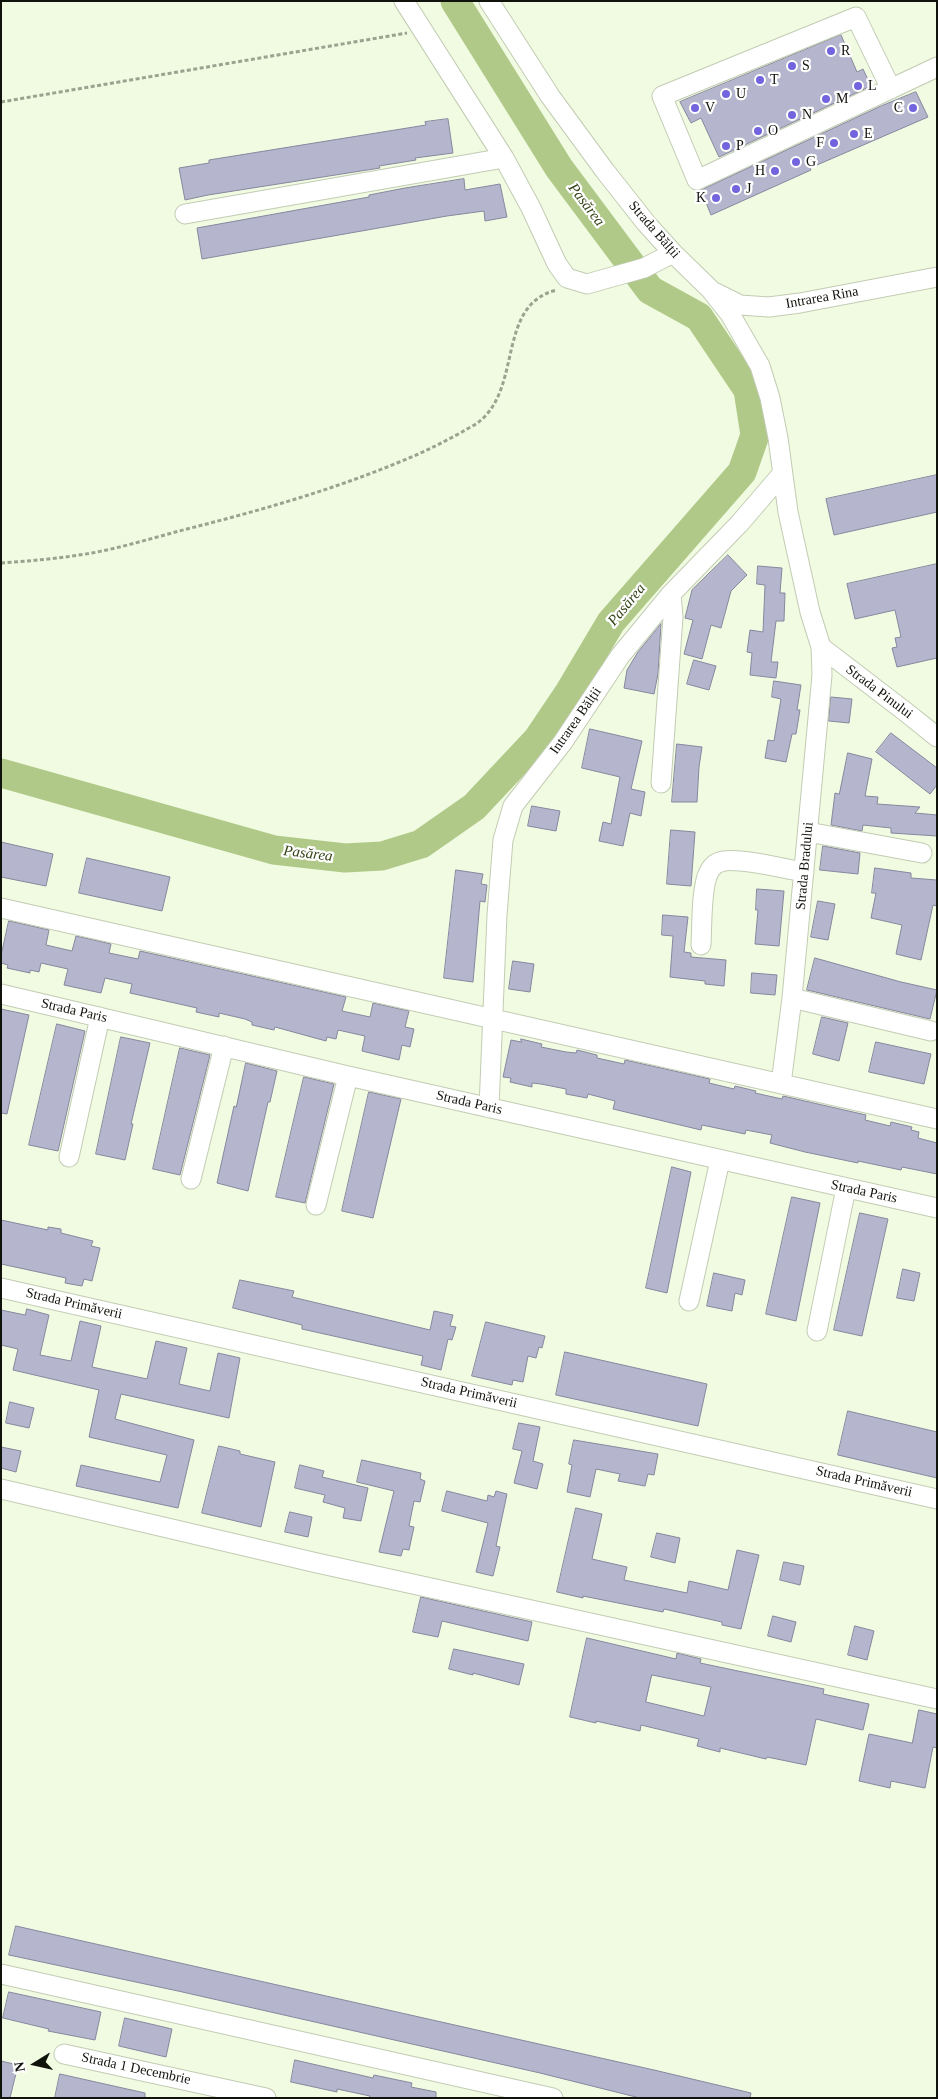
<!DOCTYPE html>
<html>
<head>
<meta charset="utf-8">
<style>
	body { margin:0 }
	#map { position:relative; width:938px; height:2099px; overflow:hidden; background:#f0fbe1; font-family:Georgia,serif }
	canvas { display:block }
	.frame { position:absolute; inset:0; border:2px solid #10130b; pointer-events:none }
	.north { position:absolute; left:10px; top:2039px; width:50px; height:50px; -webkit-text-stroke:4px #fff; paint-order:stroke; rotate:260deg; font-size:14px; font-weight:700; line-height:20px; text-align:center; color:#10130b }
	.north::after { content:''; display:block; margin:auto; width:18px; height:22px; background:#10130b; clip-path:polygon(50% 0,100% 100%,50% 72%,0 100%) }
</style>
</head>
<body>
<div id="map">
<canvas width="938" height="2099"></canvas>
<div class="frame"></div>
<div class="north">N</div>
</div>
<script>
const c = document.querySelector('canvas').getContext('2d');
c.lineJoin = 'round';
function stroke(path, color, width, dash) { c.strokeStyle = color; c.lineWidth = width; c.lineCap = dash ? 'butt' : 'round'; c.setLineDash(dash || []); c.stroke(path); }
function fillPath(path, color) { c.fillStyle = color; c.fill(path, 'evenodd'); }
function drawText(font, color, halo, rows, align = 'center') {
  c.font = font + ' Georgia,serif'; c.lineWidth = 4.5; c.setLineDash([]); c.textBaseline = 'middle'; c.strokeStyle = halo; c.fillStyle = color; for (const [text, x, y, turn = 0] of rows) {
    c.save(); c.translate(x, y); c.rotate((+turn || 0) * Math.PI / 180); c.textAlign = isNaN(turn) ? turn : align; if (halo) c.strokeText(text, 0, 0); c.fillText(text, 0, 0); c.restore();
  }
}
stroke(new Path2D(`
	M1,773L274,850L345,858L382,856L421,844L474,807L537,740L570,691L611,622L742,472L755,435L748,390L699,317L650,290L559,168L455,1`), '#b0c988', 29);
const building = new Path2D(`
	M841,35L857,72L863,69L871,86L719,157L701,118L691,123L680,102Z
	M916,92L928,117L810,168L811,170L711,215L701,190L881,106Z
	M448,119L453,153L415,158L416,160L379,166L380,168L208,195L185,200L179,168L209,163V160L426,125L425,122Z
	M464,179L465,190L500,184L507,217L485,221L484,211L447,216L202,259L197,228L369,197V195L405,188Z
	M937,475V512L834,535L826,499Z
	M728,555L747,575L731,591L721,628L711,625L702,659L684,654L693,620L685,618L692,590Z
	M937,564V658L897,667L892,648L897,647L895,638L901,637L895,610L855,619L847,584Z
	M758,566L782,568L780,593H785L784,621H776L771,662H778L776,678L750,675L752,653L747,652L750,630L763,632L765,585L757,584Z
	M661,624L658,674L654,694L624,688L627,670L638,652Z
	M694,660L716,666L709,690L687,684Z
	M774,681L801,685L797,710H800L796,734H792L786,762L765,758L768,740L774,741L781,699L772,697Z
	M831,697L852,699L849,723L829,721Z
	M590,729L642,741L631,789L645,792L641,816L630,813L623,846L599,841L603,822L611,824L620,777L582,768Z
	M891,733L937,768V785L930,794L876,752Z
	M677,744L702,747L699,767L697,802H672Z
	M848,753L872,759L865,796L878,797L877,804L920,807L915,813L937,815V836L891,833V828L863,825L862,831L831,825L835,793L839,794Z
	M532,806L560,811L556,831L528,826Z
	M671,830L695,832L691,886L667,884Z
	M1,842L53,854L46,886L1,877Z
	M823,846L860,853L858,874L820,870Z
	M87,858L170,877L162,911L79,893Z
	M875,868L911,873V878L937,880V906L933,905L921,960L896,954L902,925L871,918L876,893H872Z
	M456,870L483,874L481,884L487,885L485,902L480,901L473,982L444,978Z
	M757,889L784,891L779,946L755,944L758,910H756Z
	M818,901L835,904L828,940L811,937Z
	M663,915L688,917L684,952L691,953V957L726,960L724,986L705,984V981L670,977L673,936L662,935Z
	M9,921L49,930L46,945L72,951L76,936L111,944L109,953L138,959L140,951L346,997L342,1011L370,1017L373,1003L409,1011L405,1027L414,1029L410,1047L402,1045L399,1060L362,1051L365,1036L338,1030L336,1039L327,1037L326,1041L275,1027L274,1030L252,1025V1022L245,1019L219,1013V1017L196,1012L197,1008L130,993L132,984L105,978L101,993L64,985L68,969L41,963L39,972L30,970V973L7,968L8,965L1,963V956Z
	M815,958L901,982L937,990L930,1019L807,990Z
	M513,961L534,964L530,992L509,989Z
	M752,973L777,975L775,995L751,993Z
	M1,1009L29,1015L7,1114L1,1113Z
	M822,1017L848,1023L839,1061L813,1054Z
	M57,1024L85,1031L58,1151L29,1145Z
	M121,1037L150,1043L131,1124H133L125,1160L96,1154Z
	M521,1039L542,1044L541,1047L566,1052L576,1053L577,1050L597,1055V1058L624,1064L625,1060L710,1079L709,1083L734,1089L735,1086L756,1091L755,1093L782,1099L783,1096L866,1115L865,1120L890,1126L891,1122L912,1127L911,1130L919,1132L918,1138L937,1143V1174L902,1167L901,1170L858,1161V1163L805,1152L770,1143L772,1135L746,1130L745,1134L702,1125L701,1130L613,1109L615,1101L588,1094L587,1098L566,1094V1089L541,1084L532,1083V1087L510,1082L511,1078L503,1077L511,1040L521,1042Z
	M876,1042L931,1054L924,1084L869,1072Z
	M180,1048L210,1055L180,1175L153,1169Z
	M246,1063L277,1071L270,1102H268L248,1191L217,1183L234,1106L236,1107Z
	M304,1077L334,1084L305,1203L276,1197Z
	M369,1092L401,1099L373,1218L342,1211Z
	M672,1167L691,1172L667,1293L646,1288Z
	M792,1197L820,1203L796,1321L766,1314Z
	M860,1213L888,1219L862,1336L834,1330Z
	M1,1220L48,1230V1227L61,1229V1233L93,1241L91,1246L100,1248L92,1281L84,1279L82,1286L65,1283L66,1278L1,1264Z
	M903,1269L920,1273L914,1301L897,1298Z
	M714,1273L745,1280L742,1295L735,1293L732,1311L707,1306Z
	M240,1280L294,1291L292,1297L430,1330L434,1311L453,1315L450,1326L456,1327L452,1340L448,1339L441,1370L421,1365L423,1356L302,1329V1325L233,1308Z
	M27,1309L49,1315L40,1355L71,1361L80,1321L101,1326L92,1367L147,1379L156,1341L187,1348L179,1384L210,1391L218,1353L240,1358L229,1418L121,1394L115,1419L194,1440L178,1508L76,1486L81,1465L160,1482L167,1455L89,1437L99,1390L13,1370L18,1349L1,1345V1310L25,1315Z
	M486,1322L545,1336L542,1348L539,1347L536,1358L528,1356L523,1382L513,1380L512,1385L472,1376Z
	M565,1352L707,1384L698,1426L556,1395Z
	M10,1402L34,1408L29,1428L6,1423Z
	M848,1411L937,1432V1478L838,1455Z
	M519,1423L540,1427L533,1461L543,1464L537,1489L514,1483L522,1451L513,1449Z
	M574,1440L658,1454L654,1475L648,1474L645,1486L618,1481L620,1474L596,1469L590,1497L567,1492L572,1465L569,1464Z
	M219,1446L240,1451V1454L275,1462L261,1527L202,1513Z
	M1,1447L21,1451L16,1472L1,1468Z
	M362,1460L421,1473L420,1479L425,1481L420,1502L414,1501L409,1526L414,1527L409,1550L403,1549L401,1556L379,1552L394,1491L357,1482Z
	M300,1465L324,1471L322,1477L368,1488L361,1521L343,1518L345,1508L323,1502L325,1495L295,1488Z
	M447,1491L487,1501L488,1495L494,1497L496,1491L507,1494L496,1546L500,1547L493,1576L476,1572L488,1523L442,1511Z
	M576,1508L602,1514L592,1559L627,1567L624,1580L687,1593L689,1581L728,1590L737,1550L759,1555L741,1629L722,1625V1622L664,1609L663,1612L583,1596V1598L557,1592Z
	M290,1512L312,1517L308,1537L285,1532Z
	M657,1533L680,1538L675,1563L651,1557Z
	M784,1562L804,1566L800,1585L780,1580Z
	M421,1597L532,1622L528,1641L442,1621L438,1637L413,1632Z
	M773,1616L796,1622L791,1642L768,1636Z
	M855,1626L874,1631L867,1660L848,1655Z
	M587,1638L676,1659L677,1653L701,1659L700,1663L824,1689L823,1694L869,1704L863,1730L816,1719L806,1765L767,1757L766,1759L720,1748V1752L697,1746L699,1739L641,1725L640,1731L596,1721V1723L570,1717ZM652,1675L711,1687L704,1716L646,1702Z
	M454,1649L524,1664L519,1685L473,1673V1675L449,1669Z
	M919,1710L937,1714V1748L933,1747L925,1788L891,1781L890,1788L859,1781L869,1734L912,1743Z
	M16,1926L654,2070L751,2093L750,2098H640L540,2073L178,1991L9,1955Z
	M9,1992L101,2012L95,2040L48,2031L49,2029L3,2018Z
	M125,2018L172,2029L166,2057L119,2046Z
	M295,2060L373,2078L374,2075L412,2083L411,2087L436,2092V2098H369L370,2096L337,2089V2092L291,2082Z
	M1,2061L18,2065L10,2098H1Z
	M60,2074L145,2093V2098H55Z`);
fillPath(building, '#b5b6ce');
stroke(building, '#86879e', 1);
const street = new Path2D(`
	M404,1L504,158L531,208L557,264L567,278L587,284L644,268L673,253
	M489,1L550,96L605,171L646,223L673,253L711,290L730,314L760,366L770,398L778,438L788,512L810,612L821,647L822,675L792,998L781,1084
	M891,89L856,17L662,96L697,180L937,67
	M185,214L504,158
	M716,293L740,305L769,307L800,303L937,277
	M821,647L907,713L937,737
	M661,783L673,617L671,594
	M808,832L922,853
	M1,908L937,1119
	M701,945C702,927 701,886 709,872C712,866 717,862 724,861C743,858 784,869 804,872
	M1,994L348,1076L937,1208
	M792,998L931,1031
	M489,1108L497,915L503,840L513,806L563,742L620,656L671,594L739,524L782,474
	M69,1157L100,1017
	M191,1179L224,1046
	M316,1205L348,1076
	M1,1288L937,1499
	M689,1301L720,1160
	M817,1331L846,1188
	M1,1489L317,1563L937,1699
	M1,1974L553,2098
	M64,2054L266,2098`);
stroke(street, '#c2ccb4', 21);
stroke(new Path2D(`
	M1,102L407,33
	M1,563C32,561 62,558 92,553C124,547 156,537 187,529C258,511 329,491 397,463C420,454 440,444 462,432C468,428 476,425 481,420C522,385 497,304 557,290`), '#9ba28f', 3, [4, 2.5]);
stroke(street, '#fff', 19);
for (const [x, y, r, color] of [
	[831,51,5,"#7263de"],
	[792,66,5,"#7263de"],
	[760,80,5,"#7263de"],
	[858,86,5,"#7263de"],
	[726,94,5,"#7263de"],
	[826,99,5,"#7263de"],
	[695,108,5,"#7263de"],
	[913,108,5,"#7263de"],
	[792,115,5,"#7263de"],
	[758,131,5,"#7263de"],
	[854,134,5,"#7263de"],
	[834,143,5,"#7263de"],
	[726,146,5,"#7263de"],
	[796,162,5,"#7263de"],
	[775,171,5,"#7263de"],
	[736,189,5,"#7263de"],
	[716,198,5,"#7263de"]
]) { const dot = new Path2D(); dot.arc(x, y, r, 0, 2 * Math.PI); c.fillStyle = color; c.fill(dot); stroke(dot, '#fff', 2); }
drawText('14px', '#10130b', '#fff', [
	["R",841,51],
	["S",802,66],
	["T",770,80],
	["L",868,86],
	["U",736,94],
	["M",836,99],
	["V",705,108],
	["C",903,108,"right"],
	["N",802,115],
	["O",768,131],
	["E",864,134],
	["F",824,143,"right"],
	["P",736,146],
	["G",806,162],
	["H",765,171,"right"],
	["J",746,189],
	["K",706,198,"right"]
], 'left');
drawText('14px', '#10130b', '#fff', [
	["Strada Bălții",654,230,49],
	["Intrarea Rina",822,298,-10],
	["Strada Pinului",879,692,37],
	["Intrarea Bălții",576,721,-55],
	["Strada Bradului",805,866,-85],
	["Strada Paris",74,1011,13],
	["Strada Paris",469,1103,13],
	["Strada Paris",864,1192,12],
	["Strada Primăverii",74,1304,13],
	["Strada Primăverii",469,1393,13],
	["Strada Primăverii",864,1482,13],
	["Strada 1 Decembrie",136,2069,12]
]);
drawText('italic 15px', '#334314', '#fff', [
	["Pasărea",586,205,53],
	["Pasărea",627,605,-50],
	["Pasărea",308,854,7]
]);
</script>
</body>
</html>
